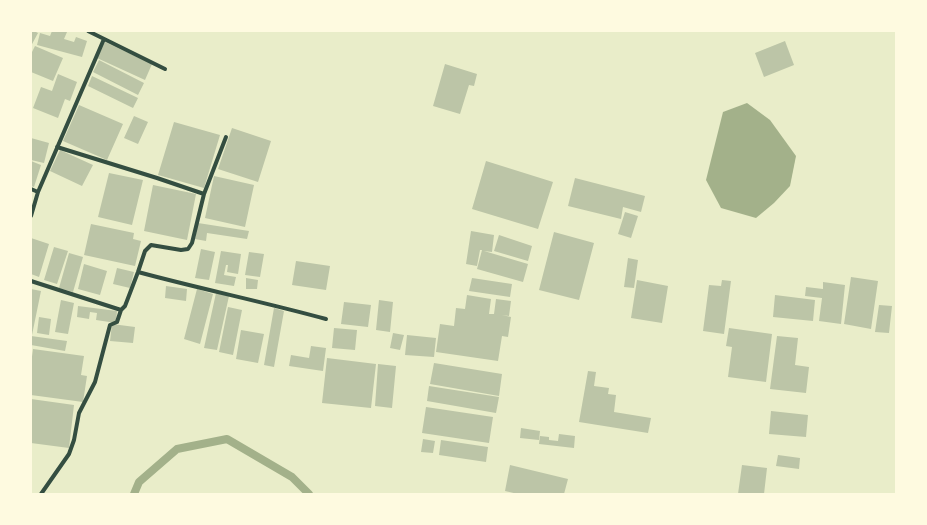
<!DOCTYPE html>
<html>
<head>
<meta charset="utf-8">
<style>
	body { margin:0 }
	#map { position:relative; width:927px; height:525px; overflow:hidden; background:#e9edc9; font-family:Inter,sans-serif }
	canvas { display:block }
	.frame { position:absolute; inset:0; border:32px solid #fefae0; pointer-events:none }
</style>
</head>
<body>
<div id="map">
<canvas width="927" height="525"></canvas>
<div class="frame"></div>
</div>
<script>
const c = document.querySelector('canvas').getContext('2d');
c.lineJoin = 'round';
function fillPath(path, color) { c.fillStyle = color; c.fill(path, 'evenodd'); }
function stroke(path, color, width, dash) { c.strokeStyle = color; c.lineWidth = width; c.lineCap = dash ? 'butt' : 'round'; c.setLineDash(dash || []); c.stroke(path); }
fillPath(new Path2D(`
	M747,103L770,120L796,156L790,186L774,203L756,218L721,208L706,180L723,112Z`), '#a3b18a');
stroke(new Path2D(`
	M134,494L139,482L177,449L227,439L292,477L309,494`), '#a3b18a', 8);
fillPath(new Path2D(`
	M31,31H34L38,33L31,46Z
	M52,31L67,32L64,39L74,42L76,37L87,41L82,57L37,45L40,33L50,36Z
	M785,41L794,65L764,77L755,53Z
	M105,42L152,64L145,80L97,58Z
	M35,46L63,58L53,81L31,72V54Z
	M99,60L144,83L138,95L93,72Z
	M445,64L477,74L474,86L469,85L460,114L433,106Z
	M58,74L77,82L70,101L65,99L58,118L33,108L41,87L52,91Z
	M92,76L138,98L133,108L88,86Z
	M79,105L123,124L107,160L63,141Z
	M134,116L148,122L138,144L124,138Z
	M174,122L220,135L204,188L158,175Z
	M232,128L271,141L258,182L218,169Z
	M31,138L49,143L44,163L31,160Z
	M60,150L93,165L82,186L50,171Z
	M31,161L41,165L34,187L31,186Z
	M486,161L553,182L538,229L472,209Z
	M109,173L143,180L132,225L98,217Z
	M214,176L254,185L245,227L205,218Z
	M575,178L645,196L641,212L623,207L621,219L568,206Z
	M153,185L196,194L187,240L144,231Z
	M625,212L638,216L631,238L618,234Z
	M198,223L249,231L247,239L207,233L206,241L195,239Z
	M91,224L134,233L133,239L141,241L135,266L84,255Z
	M471,231L494,235L492,252L484,251L528,264L523,282L477,269L482,250H480L477,266L466,264Z
	M554,232L594,243L579,300L539,290Z
	M499,235L532,246L528,261L494,251Z
	M31,238L49,244L39,277L31,274Z
	M54,247L68,251L57,284L44,280Z
	M201,249L215,252L209,280L195,278Z
	M221,251L241,254L238,274L227,272L228,265H226L224,275L236,277L234,286L215,283Z
	M249,252L264,254L260,277L245,275Z
	M69,253L83,257L73,292L59,288Z
	M628,258L638,260L634,288L624,287Z
	M296,261L330,266L326,290L292,285Z
	M84,264L107,271L100,295L78,289Z
	M117,268L134,272L130,288L113,284Z
	M851,277L878,281L871,329L844,324Z
	M246,278L258,280L257,289H246Z
	M472,278L512,284L510,297L469,291Z
	M637,280L668,286L662,323L631,318Z
	M722,280L731,281L724,334L703,331L709,285L721,286Z
	M823,282L845,285L841,324L819,321L822,298L805,296L806,287L823,289Z
	M166,286L187,289L186,301L165,298Z
	M31,289L41,291L32,335H31Z
	M197,289L213,294L200,344L184,339Z
	M216,293L229,296L217,350L204,348Z
	M467,295L491,299L489,314H494L496,299L511,301L509,316L502,315L511,317L508,337L502,336L498,361L436,352L440,324L454,326L456,308L465,309Z
	M775,295L815,300L813,321L773,317Z
	M61,300L74,303L68,334L55,332Z
	M379,300L393,302L390,332L376,330Z
	M344,302L371,305L368,327L341,324Z
	M879,305L892,306L889,333L875,332Z
	M78,306L117,311L116,323L96,320L97,313L90,312L89,319L77,317Z
	M228,307L242,310L233,355L219,352Z
	M274,308L284,311L274,367L264,365Z
	M39,317L51,319L49,335L37,333Z
	M112,324L135,327L133,343L110,341Z
	M334,328L357,330L355,350L332,348Z
	M729,328L772,334L766,382L728,377L732,347L726,346Z
	M241,330L264,334L258,363L236,359Z
	M393,333L404,335L400,350L390,348Z
	M407,335L436,338L434,357L405,355Z
	M31,336L67,341L65,351L31,345Z
	M777,336L798,338L795,365L809,367L806,393L770,389Z
	M311,346L326,348L323,371L289,366L291,355L309,358Z
	M33,349L84,356L81,375L87,376L83,402L31,395V364Z
	M327,358L376,364L371,408L322,403Z
	M434,363L502,374L499,396L430,384Z
	M378,364L396,366L392,408L375,406Z
	M588,371L596,372L594,386L609,388L608,394L616,395L614,412L651,418L648,433L579,422Z
	M429,386L499,397L496,413L427,401Z
	M31,399L74,405L69,448L31,443Z
	M426,407L493,417L489,443L422,433Z
	M771,411L808,415L806,437L769,434Z
	M521,428L540,431L539,440L520,438Z
	M559,434L575,436L574,448L539,444L540,436L549,437V440L558,441Z
	M423,439L435,441L433,453L421,452Z
	M441,440L488,447L486,462L439,455Z
	M778,455L800,458L799,469L776,466Z
	M510,465L568,479L564,494H518L505,491Z
	M742,465L767,468L764,494H738Z`), '#bcc5a7');
stroke(new Path2D(`
	M88,31L165,69
	M57,147L157,178L204,194
	M31,189L38,192
	M31,216L38,192L104,39
	M138,272C201,289 264,302 326,319
	M31,281L121,310L125,306L138,272L145,251L151,245L181,250L188,249L192,243L204,194L226,137
	M41,494L69,454L74,440L79,413L95,382L110,325L117,322L121,310`), '#344e41', 4);
</script>
</body>
</html>
